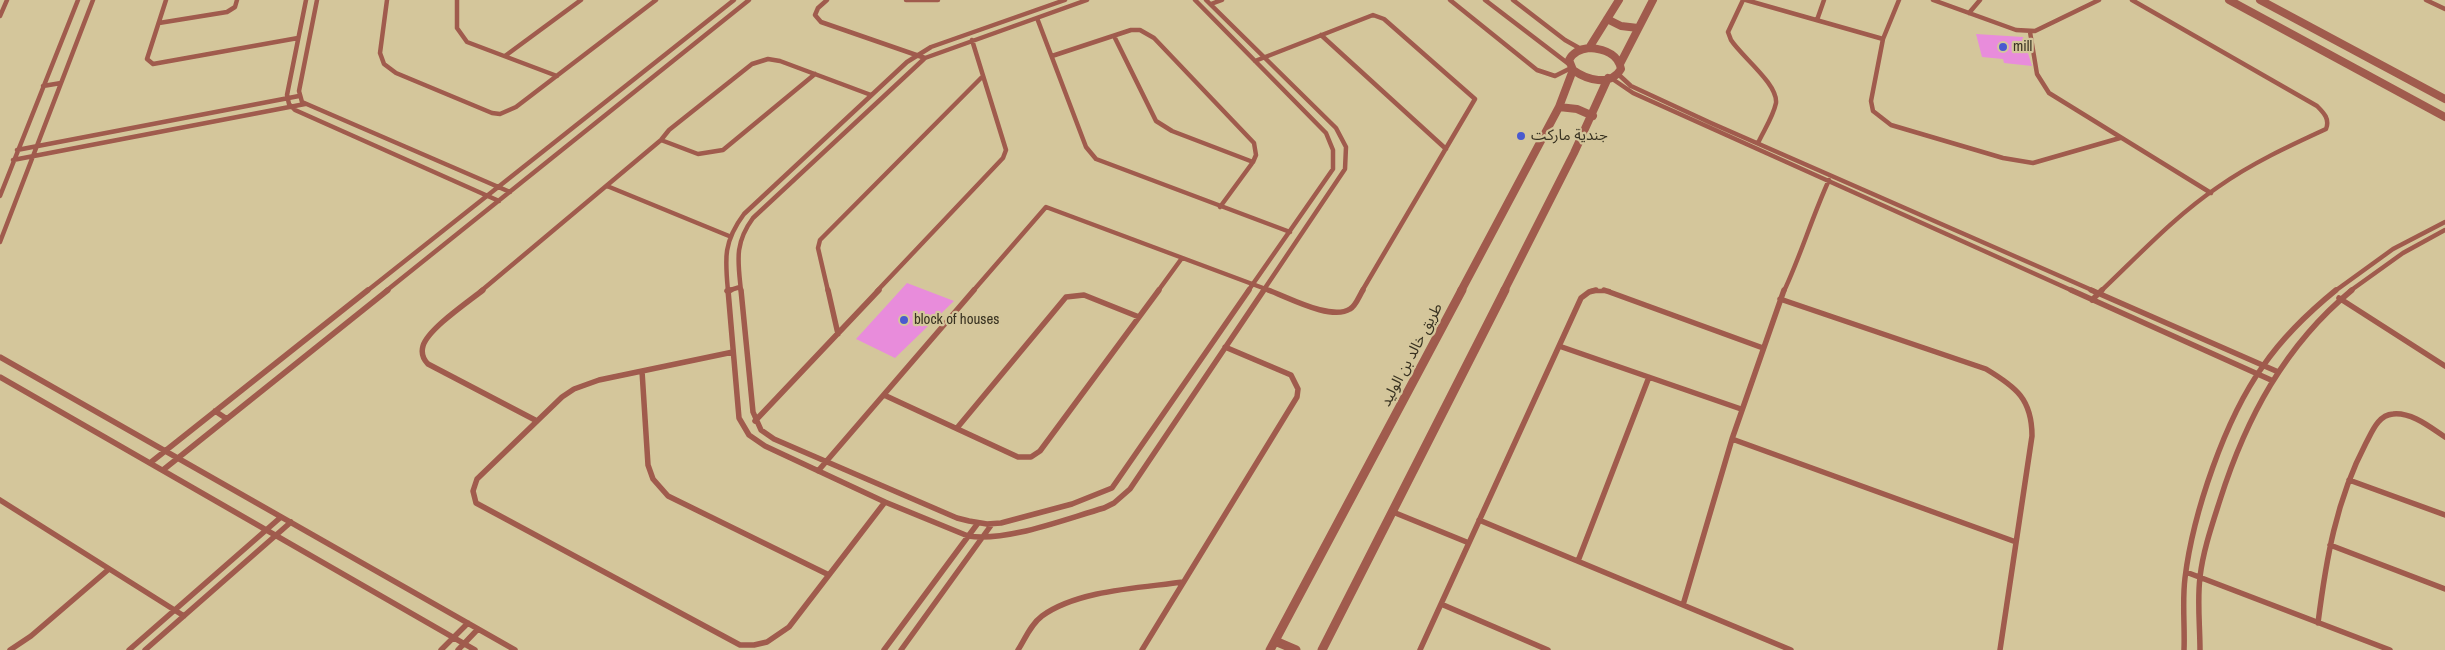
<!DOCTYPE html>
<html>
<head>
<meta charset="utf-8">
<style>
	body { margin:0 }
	canvas { display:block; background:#d4c69b }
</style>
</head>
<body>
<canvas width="2445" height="650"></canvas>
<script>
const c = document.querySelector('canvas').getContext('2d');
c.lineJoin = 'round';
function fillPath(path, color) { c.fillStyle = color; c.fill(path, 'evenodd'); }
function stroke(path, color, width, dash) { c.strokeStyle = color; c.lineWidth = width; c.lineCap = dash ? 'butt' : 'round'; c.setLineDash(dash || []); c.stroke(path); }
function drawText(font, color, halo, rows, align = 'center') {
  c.font = font + ' "Archivo Narrow","Noto Sans Arabic",sans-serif'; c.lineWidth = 4.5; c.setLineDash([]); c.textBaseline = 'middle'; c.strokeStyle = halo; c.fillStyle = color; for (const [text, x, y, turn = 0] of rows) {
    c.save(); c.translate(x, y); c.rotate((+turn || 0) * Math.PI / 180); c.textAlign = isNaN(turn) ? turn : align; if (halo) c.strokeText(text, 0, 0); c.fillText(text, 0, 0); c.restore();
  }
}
fillPath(new Path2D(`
	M1976,34L2023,37L2032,66L2004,63L2003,59L1982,57Z
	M907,283L954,301L895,358L856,339Z`), '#e88cdb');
stroke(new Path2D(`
	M166,0L147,59L153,64L298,38
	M306,0L287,95L289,104L295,110L499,201
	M317,0L299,91L302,102L510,192
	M387,0L380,53L384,64L396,73L492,113L500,114L516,107L656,0
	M457,0V28L467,42L557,76
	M827,0L818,8L815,15L821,22L925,58
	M906,0H938
	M1195,0L1326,133L1333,150V169L1248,291
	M1206,0L1336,128L1346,147L1345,169L1263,291
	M1450,0L1537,70L1555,76L1571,68
	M1485,0L1570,65
	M1513,0L1565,40L1581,49
	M1743,0L1728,32L1731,40C1742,57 1778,84 1776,103C1773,117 1764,130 1758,143
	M1746,0L1883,39
	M1899,0L1883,39L1871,101L1873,111L1891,125L2003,158L2033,163L2120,138
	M1933,0L2016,30L2035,31L2099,0
	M2426,0L2445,9
	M1211,4L1222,0
	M1969,13L1980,0
	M0,16L7,0
	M1037,18L1086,147L1096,159L1290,232
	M1817,20L1824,0
	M159,23L227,12L235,7L237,0
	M2030,32L2037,74L2049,93L2211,193
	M1321,35L1446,149
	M1114,36L1156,121L1172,131L1253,162
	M505,56L581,0
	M1052,56L1131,30H1140L1154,38L1254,143L1256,155L1253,162L1220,207
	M1255,61L1373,15L1384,19L1475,99L1362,291
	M1618,74L1631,86L1711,123L2094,291
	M1611,78L1633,93L2073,291
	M43,86L61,83
	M661,140L698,154L723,150L815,74
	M17,150L299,96
	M13,160L305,104
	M607,186L729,236
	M0,196L78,0
	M0,242L93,0
	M367,291L734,0
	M386,291L749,0
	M481,291L661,140L669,130L752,64L768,59L780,61L871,95
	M727,291L740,287
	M728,291C725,259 723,242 744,214L907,62L931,47L1065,0
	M741,291C738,261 734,244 753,218L925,58L1087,0
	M828,291L818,248L820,240L983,76
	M877,291L1003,158L1006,150L972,40
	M973,291L1046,207L1271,291
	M1158,291L1182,258
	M1591,291H1609
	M1784,291C1801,255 1812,217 1829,180
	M2101,291C2139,255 2175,216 2218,187C2252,163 2289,146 2326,129C2330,119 2324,113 2317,106L2132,0
	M2335,291L2393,249L2445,222
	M2350,291L2403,253L2445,230`), '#a05b4d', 4.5);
stroke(new Path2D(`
	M483,290C468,302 428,329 423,346C421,353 423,359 428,364L537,421
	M728,290L739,418L749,435L765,446L885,502L968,536C1007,542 1065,519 1104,508L1114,503L1130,489L1264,290
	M741,290L753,412L761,430L774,439L957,518L969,521L987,524L1001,523L1072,504L1112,488L1249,290
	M828,290L838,334
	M1268,290C1288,297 1331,321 1350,309C1356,306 1359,296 1363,290
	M1604,290L1763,348
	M2071,290L2271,380
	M2091,290L2276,371
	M727,291L731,290
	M2339,298L2445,366
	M1780,299L1986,369C2016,387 2032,399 2032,436L2000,650
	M2092,300L2102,290
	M1559,346L1741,409
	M733,352L599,380L574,389L562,397L477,479L473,491L476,503L740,645H754L767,642L789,627L885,502
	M0,357L515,650
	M642,371L648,465L653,479L668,496L829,575
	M0,377L475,650
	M884,395L1018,457H1031L1040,451L1159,290
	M215,411L227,419
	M755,421L879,290
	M957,428L1066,297L1084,295L1139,317
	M1732,439L2016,542
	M150,463L368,290
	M163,470L388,290
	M818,471L974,290
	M2349,480L2445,515
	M0,500L184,616
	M1393,512L1469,543
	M1479,520L1791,650
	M2330,545L2445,589
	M1578,561L1649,377
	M2186,572L2390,650
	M1441,604L1548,650
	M1683,605L1732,439L1784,290
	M2318,623C2326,560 2336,500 2366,443C2372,432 2378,415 2393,414C2412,412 2431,428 2445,437
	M10,650L31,636L109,569
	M129,650L281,517
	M145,650L291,522
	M441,650L468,623
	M458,650L478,629
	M884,650L978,523
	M901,650L992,524
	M1018,650C1025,639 1031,624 1042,616C1078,590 1140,588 1183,582
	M1142,650L1297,397L1298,389L1291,375L1225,347
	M1420,650L1581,298L1589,292L1596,290
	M2184,650C2185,626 2182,602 2185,578C2193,513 2225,419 2263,366C2283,337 2309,312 2336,290
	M2200,650C2200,626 2197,601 2200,577C2203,551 2212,525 2220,500C2246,418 2285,345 2352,290`), '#a05b4d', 5.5);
stroke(new Path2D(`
	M2229,0L2445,117
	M2260,0L2445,99
	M1607,19L1621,26L1638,28
	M1589,48C1604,49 1618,53 1621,69C1610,87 1587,80 1573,70L1569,60C1573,52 1580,49 1589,48Z
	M1589,48L1619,0
	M1620,64L1653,0
	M1559,107L1577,109L1593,116
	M1461,291L1559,107L1573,70
	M1504,291L1574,153L1608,78`), '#a05b4d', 8);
stroke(new Path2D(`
	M1275,641L1296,650
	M1270,650L1462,290
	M1322,650L1505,290`), '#a05b4d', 9);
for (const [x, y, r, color] of [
	[2003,47,5,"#4a5acf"],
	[1521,136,5,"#4a5acf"],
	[904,320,5,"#4a5acf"]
]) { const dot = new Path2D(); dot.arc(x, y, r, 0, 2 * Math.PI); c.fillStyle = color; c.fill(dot); stroke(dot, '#d4c69b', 2); }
drawText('15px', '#383221', '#d4c69b', [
	["mill",2013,47],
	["جندية ماركت",1531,136],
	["block of houses",914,320]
], 'left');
drawText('15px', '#383221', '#d4c69b', [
	["طريق خالد بن الوليد",1412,355,-62]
]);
</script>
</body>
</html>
